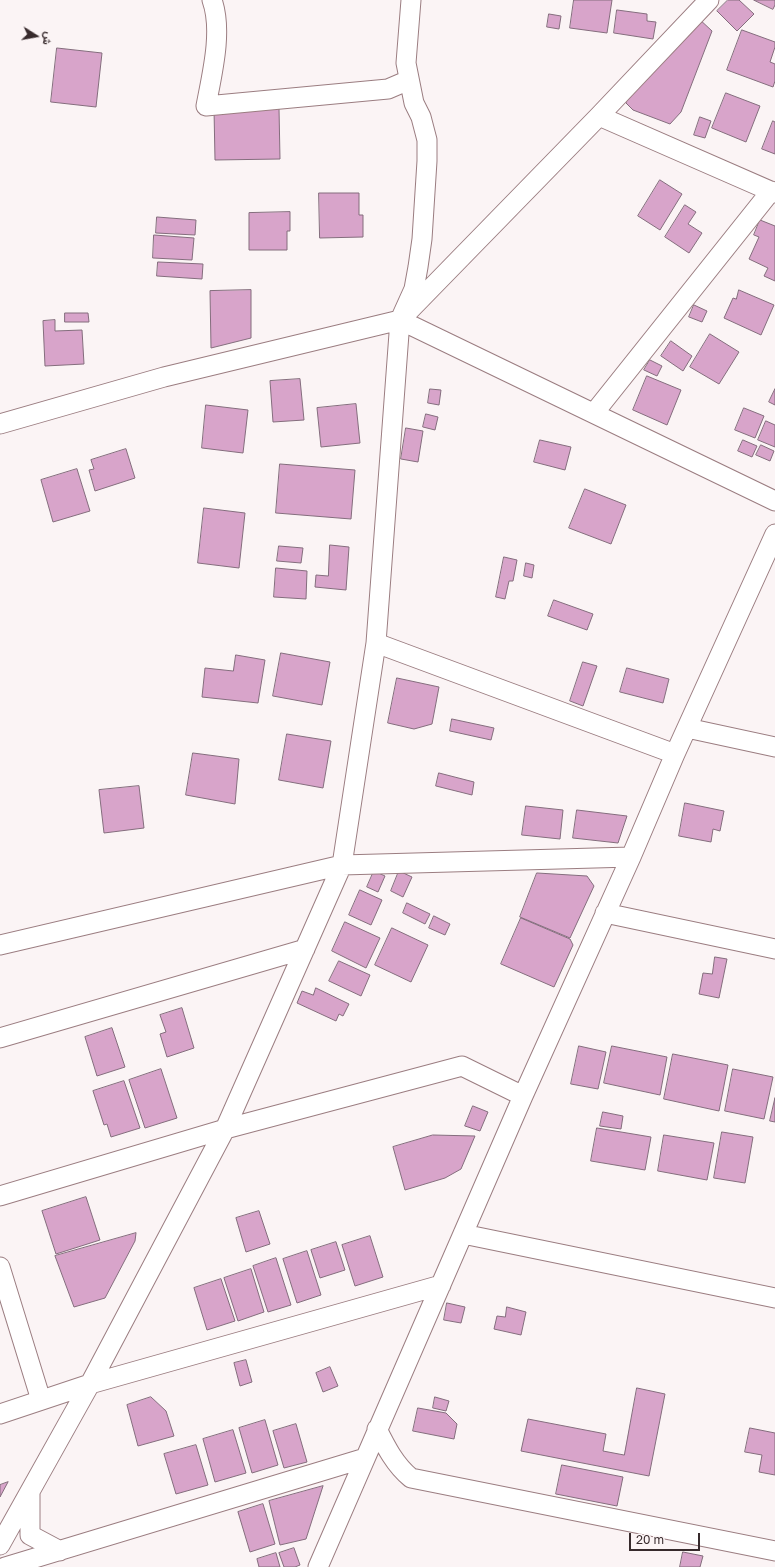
<!DOCTYPE html>
<html>
<head>
<meta charset="utf-8">
<style>
	body { margin:0 }
	#map { position:relative; width:775px; height:1567px; overflow:hidden; background:#fbf4f5; font-family:"Golos Text",Vazirmatn,sans-serif }
	canvas { display:block }
	.north { position:absolute; left:16px; top:16px; width:40px; height:40px; -webkit-text-stroke:3px #fbf4f5; paint-order:stroke; rotate:101deg; font-size:11px; font-weight:700; line-height:16px; text-align:center; color:#372a2c }
	.north::after { content:''; display:block; margin:auto; width:14px; height:18px; background:#372a2c; clip-path:polygon(50% 0,100% 100%,50% 72%,0 100%) }
	.scale { position:absolute; left:629px; top:1533px; width:71px; height:18px; box-sizing:border-box; border:2px solid #372a2c; border-top:0; padding-left:5px; font-size:12px; line-height:14px; white-space:nowrap; color:#372a2c; -webkit-text-stroke:3px #fbf4f5; paint-order:stroke }
</style>
</head>
<body>
<div id="map">
<canvas width="775" height="1567"></canvas>
<div class="north">ش</div>
<div class="scale">20 m</div>
</div>
<script>
const c = document.querySelector('canvas').getContext('2d');
c.lineJoin = 'round';
function fillPath(path, color) { c.fillStyle = color; c.fill(path, 'evenodd'); }
function stroke(path, color, width, dash) { c.strokeStyle = color; c.lineWidth = width; c.lineCap = dash ? 'butt' : 'round'; c.setLineDash(dash || []); c.stroke(path); }
const building = new Path2D(`
	M574,0H612L607,33L570,28Z
	M728,0H739L754,14L737,31L717,11Z
	M754,0H775V5L773,9Z
	M617,10L647,14V21L656,22L653,39L614,33Z
	M549,14L561,16L559,29L547,27Z
	M697,17L712,31L681,112L670,124L633,110L626,103L627,91Z
	M742,30L775,42V47L770,62L775,64V81L773,87L727,70Z
	M57,48L102,53L96,107L51,102Z
	M726,93L760,106L746,142L712,128Z
	M279,108L280,159L215,160L214,109Z
	M700,117L711,121L705,138L694,135Z
	M773,121L775,122V154L762,149Z
	M660,180L682,194L660,230L638,216Z
	M319,193H359V215H363V237L320,238Z
	M685,205L696,212L688,224L702,233L689,253L665,237Z
	M290,212V231H287V250H249V213Z
	M157,217L196,220L195,235L156,233Z
	M760,220L775,226V281L764,276L768,268L749,259L759,237L754,235Z
	M154,235L194,238L192,260L153,258Z
	M158,262L203,264L202,279L157,276Z
	M251,290V338L211,348L210,291Z
	M739,290L774,305L761,335L724,318L733,298L736,299Z
	M694,305L707,311L702,322L689,317Z
	M65,313H88L89,322H65Z
	M55,320V331L82,330L84,364L45,366L43,321Z
	M710,334L739,352L719,384L690,367Z
	M671,341L692,356L683,371L661,356Z
	M650,360L662,366L657,376L644,370Z
	M647,376L681,390L667,425L633,410Z
	M300,379L304,420L273,422L270,381Z
	M430,389L441,390L439,405L428,403Z
	M775,389V405L769,402Z
	M356,404L360,443L321,447L317,408Z
	M206,405L248,410L243,453L202,448Z
	M744,408L764,416L755,438L735,430Z
	M426,414L438,417L435,430L423,427Z
	M766,421L775,425V447L758,440Z
	M406,428L423,431L418,462L401,459Z
	M540,440L571,447L565,470L534,462Z
	M743,440L757,446L752,457L738,451Z
	M761,445L774,451L770,461L756,455Z
	M126,449L135,478L95,491L89,470L94,469L91,460Z
	M280,464L355,470L351,519L276,513Z
	M77,469L90,511L53,522L41,480Z
	M585,489L626,505L611,544L569,528Z
	M204,508L245,513L239,568L198,563Z
	M330,545L349,547L346,590L315,587L316,575L328,576Z
	M279,546L303,548L301,563L277,561Z
	M504,557L517,560L513,581H509L505,599L496,597Z
	M526,563L534,565L532,578L524,576Z
	M276,568L307,571L306,599L274,597Z
	M554,600L593,614L587,630L548,616Z
	M281,653L330,662L322,705L273,696Z
	M236,655L265,660L258,703L202,697L205,668L233,671Z
	M583,662L597,666L583,706L570,701Z
	M627,668L669,679L663,703L620,692Z
	M397,678L439,687L432,724L414,729L388,723Z
	M452,719L494,728L491,740L450,731Z
	M287,734L331,741L323,788L279,780Z
	M193,753L239,759L235,804L186,795Z
	M439,773L474,782L472,795L436,786Z
	M139,786L144,828L104,833L99,790Z
	M685,803L724,811L720,831L713,829L711,842L679,836Z
	M526,806L563,810L560,839L522,835Z
	M577,810L627,816L618,843L573,838Z
	M374,871L385,876L378,892L367,887Z
	M399,871L412,877L403,897L391,891Z
	M537,873L587,876L594,886L570,938L520,917Z
	M360,890L382,900L371,925L349,915Z
	M407,903L430,914L425,924L403,913Z
	M434,916L450,924L445,935L429,928Z
	M521,918L570,939L573,945L554,987L501,964Z
	M345,922L380,938L366,968L332,951Z
	M392,928L428,945L411,982L375,965Z
	M715,957L727,959L719,998L699,994L703,973L712,974Z
	M339,961L370,975L361,996L329,981Z
	M316,988L349,1004L343,1016L339,1014L336,1021L297,1003L302,991L313,995Z
	M182,1008L194,1048L167,1057L160,1034L166,1032L160,1015Z
	M112,1028L125,1067L97,1076L85,1037Z
	M579,1046L606,1052L598,1089L571,1084Z
	M612,1046L667,1057L660,1095L604,1083Z
	M673,1054L728,1065L719,1111L664,1099Z
	M161,1069L177,1118L145,1128L129,1080Z
	M733,1069L773,1077L764,1119L725,1111Z
	M124,1081L140,1128L111,1137L107,1124L104,1125L93,1091Z
	M775,1098V1122L770,1121Z
	M473,1106L488,1112L480,1131L465,1126Z
	M603,1112L623,1116L621,1129L600,1126Z
	M597,1128L651,1137L645,1170L591,1161Z
	M722,1132L753,1137L745,1183L714,1178Z
	M433,1135L475,1136L461,1169L445,1178L405,1190L393,1147Z
	M664,1135L714,1143L707,1180L658,1171Z
	M86,1197L100,1240L56,1254L42,1211Z
	M259,1211L270,1244L246,1252L236,1218Z
	M136,1233L135,1241L105,1298L74,1307L55,1256Z
	M370,1236L383,1277L355,1286L342,1245Z
	M336,1242L345,1270L320,1278L311,1250Z
	M307,1251L321,1295L297,1303L283,1259Z
	M276,1258L291,1305L268,1312L253,1266Z
	M251,1269L264,1312L238,1321L224,1278Z
	M221,1279L235,1321L207,1330L194,1288Z
	M447,1303L465,1307L461,1323L444,1320Z
	M507,1307L526,1312L521,1335L494,1329L497,1316L505,1317Z
	M246,1360L252,1382L240,1386L234,1363Z
	M330,1367L338,1386L323,1392L316,1373Z
	M637,1388L665,1394L649,1476L521,1451L528,1419L606,1434L603,1451L624,1455Z
	M151,1397L166,1411L174,1436L138,1446L127,1405Z
	M435,1397L449,1401L446,1411L433,1408Z
	M418,1408L446,1413L457,1424L454,1439L413,1431Z
	M265,1420L278,1465L252,1473L239,1428Z
	M296,1424L307,1462L284,1468L273,1431Z
	M750,1428L775,1433V1475L759,1472L762,1455L745,1452Z
	M233,1430L246,1473L215,1482L203,1439Z
	M196,1445L208,1485L176,1494L164,1454Z
	M562,1465L623,1477L617,1506L556,1494Z
	M8,1482L0,1497V1485Z
	M323,1486L306,1539L280,1545L269,1501Z
	M263,1504L275,1544L250,1552L238,1512Z
	M294,1548L300,1565L295,1567H284L279,1553Z
	M683,1552L703,1556L700,1567H680Z
	M276,1553L280,1567H259L257,1559Z`);
fillPath(building, '#d8a4ca');
stroke(building, '#846d7d', 1);
const street = new Path2D(`
	M212,0C223,31 212,74 206,106L388,89L409,80
	M599,116L775,193
	M400,320L775,501
	M594,413L771,191
	M0,424L164,377L400,320L599,116L709,0
	M376,643L675,754
	M687,728L775,747
	M605,913L775,949
	M0,945L342,865L631,857
	M0,1038L305,949
	M0,1196L225,1129L462,1066L523,1096
	M463,1234L775,1298
	M0,1267L41,1400
	M0,1414L90,1384L441,1285
	M377,1429C386,1447 395,1465 411,1478L775,1551
	M30,1492V1535L60,1551
	M0,1545L90,1384L225,1129L342,865L376,643L400,320L414,289L418,267L422,239L427,161V140L421,117L414,103L406,63L411,0
	M5,1567L365,1458
	M318,1567L523,1096L631,857L675,754L775,534`);
stroke(street, '#9b7d81', 21);
stroke(street, '#fff', 19);
</script>
</body>
</html>
